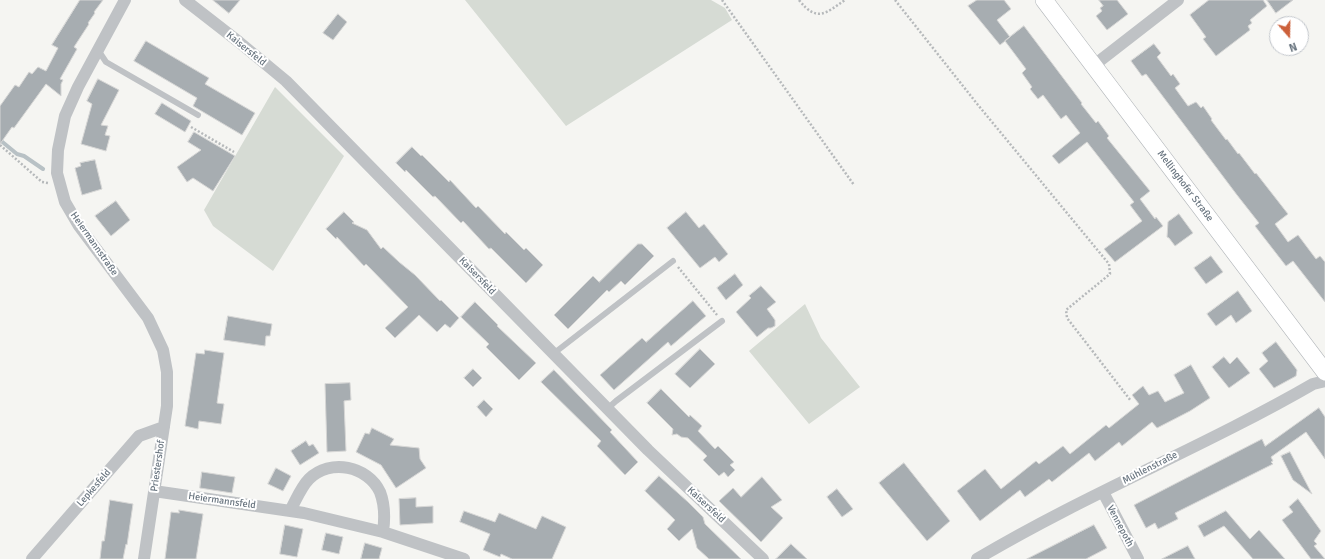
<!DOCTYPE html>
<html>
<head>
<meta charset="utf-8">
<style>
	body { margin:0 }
	#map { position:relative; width:1325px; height:559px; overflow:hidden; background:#f5f5f2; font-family:Signika,sans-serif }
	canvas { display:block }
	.north { position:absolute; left:1269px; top:16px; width:40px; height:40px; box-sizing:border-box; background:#fff; border:1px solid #c3c7cc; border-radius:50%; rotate:160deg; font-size:11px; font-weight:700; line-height:16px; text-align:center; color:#68747f }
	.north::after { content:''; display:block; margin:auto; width:14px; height:18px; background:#cc603a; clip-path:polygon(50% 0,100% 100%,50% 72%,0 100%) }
</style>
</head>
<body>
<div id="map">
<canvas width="1325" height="559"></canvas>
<div class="north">N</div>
</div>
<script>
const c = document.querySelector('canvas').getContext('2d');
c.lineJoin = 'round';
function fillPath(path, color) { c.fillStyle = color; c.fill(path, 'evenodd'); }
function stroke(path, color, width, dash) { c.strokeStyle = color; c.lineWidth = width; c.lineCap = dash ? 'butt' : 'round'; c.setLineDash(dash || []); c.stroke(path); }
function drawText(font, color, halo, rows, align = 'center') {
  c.font = font + ' Signika,sans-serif'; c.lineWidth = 4; c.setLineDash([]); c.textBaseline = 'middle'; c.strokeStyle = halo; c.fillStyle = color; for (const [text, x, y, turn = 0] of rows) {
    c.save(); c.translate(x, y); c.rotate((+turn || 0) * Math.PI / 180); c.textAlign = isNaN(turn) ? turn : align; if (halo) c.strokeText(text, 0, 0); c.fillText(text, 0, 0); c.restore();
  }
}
fillPath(new Path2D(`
	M465,0H711L725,8L732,20L566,126Z
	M275,87L344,156L273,271L213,226L204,210Z
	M805,304L821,338L860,387L809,424L749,351Z`), '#d6dbd4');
stroke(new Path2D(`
	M0,140L17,154L24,156L43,169`), '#b8c1c5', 4);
const building = new Path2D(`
	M80,0H103L94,12L95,13L88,23L89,24L74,47L77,49L60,79L63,80L61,84V96L46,84L14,128L12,127L0,144V106L15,85L19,87L29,72L32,74L38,67L46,71L58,48L52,45Z
	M213,0H240L229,13Z
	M977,0H1004L1011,9L997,20L1010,37L1000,45L968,6Z
	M1099,0H1117L1128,14L1107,30L1096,16L1102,11L1100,8L1103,6Z
	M1209,0H1263L1267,6L1250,20L1252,23L1248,26L1250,30L1216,56L1203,39L1206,37L1190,15Z
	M1267,0H1293L1276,13Z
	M338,14L347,22L333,40L323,33Z
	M1024,26L1082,103L1081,104L1096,123L1098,121L1109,136L1107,138L1150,191L1140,199L1155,219L1156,217L1163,226L1115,262L1104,249L1142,221L1130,205L1134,202L1087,142L1059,164L1052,156L1080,133L1066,115L1061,119L1043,95L1038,99L1030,89L1032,87L1022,73L1026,69L1005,41Z
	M146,41L209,78L205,84L255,113L242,135L193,106L197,98L134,61Z
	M1154,44L1161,53L1157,57L1171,76L1173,74L1180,84L1175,88L1188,106L1196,102L1201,108L1203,106L1212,119L1211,120L1226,140L1227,139L1238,154L1239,153L1255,174L1256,173L1288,214L1275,224L1288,242L1298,235L1316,259L1320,256L1325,262V302L1293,261L1286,266L1255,226L1259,223L1237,195L1146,74L1142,76L1131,61Z
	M98,79L119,90L101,125L108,126L105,135L110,136L106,151L81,144L92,104L87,101Z
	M162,103L191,121L185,132L155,114Z
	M194,132L235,156L213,191L193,178L187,182L177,167L201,150L188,142Z
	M412,147L421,156L422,155L449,182L450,180L476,208L478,206L505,234L506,232L524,250L526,248L543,265L526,283L491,248L489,249L463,221L461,223L435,196L433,197L406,170L405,172L396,163Z
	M95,160L102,189L82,195L75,168L81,166L80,163Z
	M116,201L130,220L111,236L95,216Z
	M344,212L354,222L352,223L367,230L381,249L383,247L399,262L415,275L440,301L441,300L459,318L450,328L445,324L437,332L419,315L395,338L385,328L408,307L366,264L364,266L337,237L336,239L326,229Z
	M686,212L699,228L704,224L728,254L719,262L715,257L700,268L667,228Z
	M1179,214L1193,233L1175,246L1169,238L1167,237L1168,222Z
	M638,244H642L654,256L625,285L621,281L609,292L607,290L568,329L554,315L593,276L599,282Z
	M1211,256L1223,272L1206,284L1194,268Z
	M735,274L743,285L726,300L717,288Z
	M761,286L776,302L767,309L775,320V326L771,328H768L757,337L736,312L751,298L749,296Z
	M1238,291L1252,311L1236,323L1231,315L1216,326L1207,314Z
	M693,301L706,316L671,346L668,342L614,390L600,375L642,338L646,342Z
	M475,302L498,325L497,326L536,363L519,380L486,347L489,344L461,317Z
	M228,316L272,324L270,336H266L265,346L224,340Z
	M1276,342L1297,370L1296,376L1274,388L1259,369L1268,361L1262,353Z
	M700,349L715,364L690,388L675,374Z
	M205,350L224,353L217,403L224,404L221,424L199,421L198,429L185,426L196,353L204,354Z
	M1224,357L1230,364L1237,357L1250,373L1229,388L1212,367Z
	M1191,365L1210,398L1190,411L1157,428L1152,422L1122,446L1119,442L1095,461L1089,453L1052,482L1049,479L1025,497L1020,490L980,521L957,491L985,469L1001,489L1036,461L1039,464L1063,446L1070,454L1106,425L1109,428L1139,404L1132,395L1143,386L1149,395L1158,391L1165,402L1184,393L1174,375Z
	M473,369L482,378L473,387L464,378Z
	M554,370L612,430L610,432L638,462L625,475L597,446L601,441L541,382Z
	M350,383L351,400L344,401L346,451L327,452L325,384Z
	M661,389L689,417L690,415L702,426L698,431L715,449L718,446L734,462L730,465L735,470L728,477L724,472L719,476L703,460L707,456L688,438L681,437L677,434L672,435L673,429L647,403Z
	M484,400L493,409L486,417L477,407Z
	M1319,408L1325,417V459L1306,432L1271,457L1273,461L1271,462L1273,464L1175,513L1178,519L1158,529L1155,523L1146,528L1134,505L1262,439L1265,446Z
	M372,428L394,439L390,445L419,448L420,459L426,468L396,488L381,465L356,452L365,433L369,434Z
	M306,441L309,446L313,444L319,453L300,465L291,451Z
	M1290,452L1312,494L1293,480L1281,456Z
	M904,463L950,521L927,541L879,483Z
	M276,468L291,476L283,491L268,484Z
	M202,472L235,477L232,493L200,488Z
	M659,476L688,502L703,517L705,524L741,559H709L697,548L692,529L679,541L667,529L675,520L645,491Z
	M762,477L782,500L771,507L783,518L761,542L719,501L733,488L741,497Z
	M837,489L853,509L842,517L827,497Z
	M416,498V507L433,506V523L400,525L399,499Z
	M1298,499L1321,531L1314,541L1317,544L1314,546L1325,559H1311L1282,520L1293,512L1289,507Z
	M110,500L133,504L127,545L126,544L123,559H100L102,541H104Z
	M179,510L203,514L196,559H165L171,512L179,513Z
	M464,511L495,522L499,513L536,529L542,516L566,527L552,559H512L501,554L500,557L483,550L490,534L460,522Z
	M1226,511L1250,539L1259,530L1285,559H1253L1224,526L1204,537L1198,526Z
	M285,525L303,529L297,557L280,554Z
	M1094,525L1107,548L1086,559H1027Z
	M326,533L343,537L339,554L322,550Z
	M365,543L382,548L379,559H361Z
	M791,544L807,559H776Z
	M1188,546L1195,559H1162Z`);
fillPath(building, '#a7adb1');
stroke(building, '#d6d6d5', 1);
const secondary = new Path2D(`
	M1044,0L1325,372`);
stroke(secondary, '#b1b5b9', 18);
stroke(new Path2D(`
	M722,0L854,185
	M799,0C817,23 826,13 845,0
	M895,0L978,105L1109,264L1110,274L1066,310L1067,318L1131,401
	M191,127L234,152
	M0,145L42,182L48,183
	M678,267L717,315`), '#b6b9bb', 2.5, [2, 2]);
stroke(new Path2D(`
	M98,50L106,62L198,115
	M553,354L673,261
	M607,409L616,401L722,321`), '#bfc2c5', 6);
stroke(new Path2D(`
	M125,0L78,87L65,116L58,150L57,173L65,202L79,226L148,318L163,350L167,372V406L144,559
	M185,0L239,42L286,81L648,450L763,559
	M1093,66L1178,0
	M154,491L304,513L383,532L464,559
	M1103,492L1138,559
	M290,511C296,500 301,487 309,479C330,458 368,466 380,492C385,505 385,518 383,532
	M32,559L139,436L164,427
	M977,559C1086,494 1204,447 1313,384L1325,381`), '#bfc2c5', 12);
stroke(secondary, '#fff', 17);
drawText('10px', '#68747f', '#fff', [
	["Kaisersfeld",246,49,39],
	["Mellinghofer Straße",1185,186,53],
	["Heiermannstraße",94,244,55],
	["Kaisersfeld",477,276,46],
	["Priestershof",158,466,-82],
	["Mühlenstraße",1150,468,-27],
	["Lepkesfeld",94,488,-49],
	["Heiermannsfeld",222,501,8],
	["Kaisersfeld",706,505,43],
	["Vennepoth",1120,526,62]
]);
</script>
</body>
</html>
